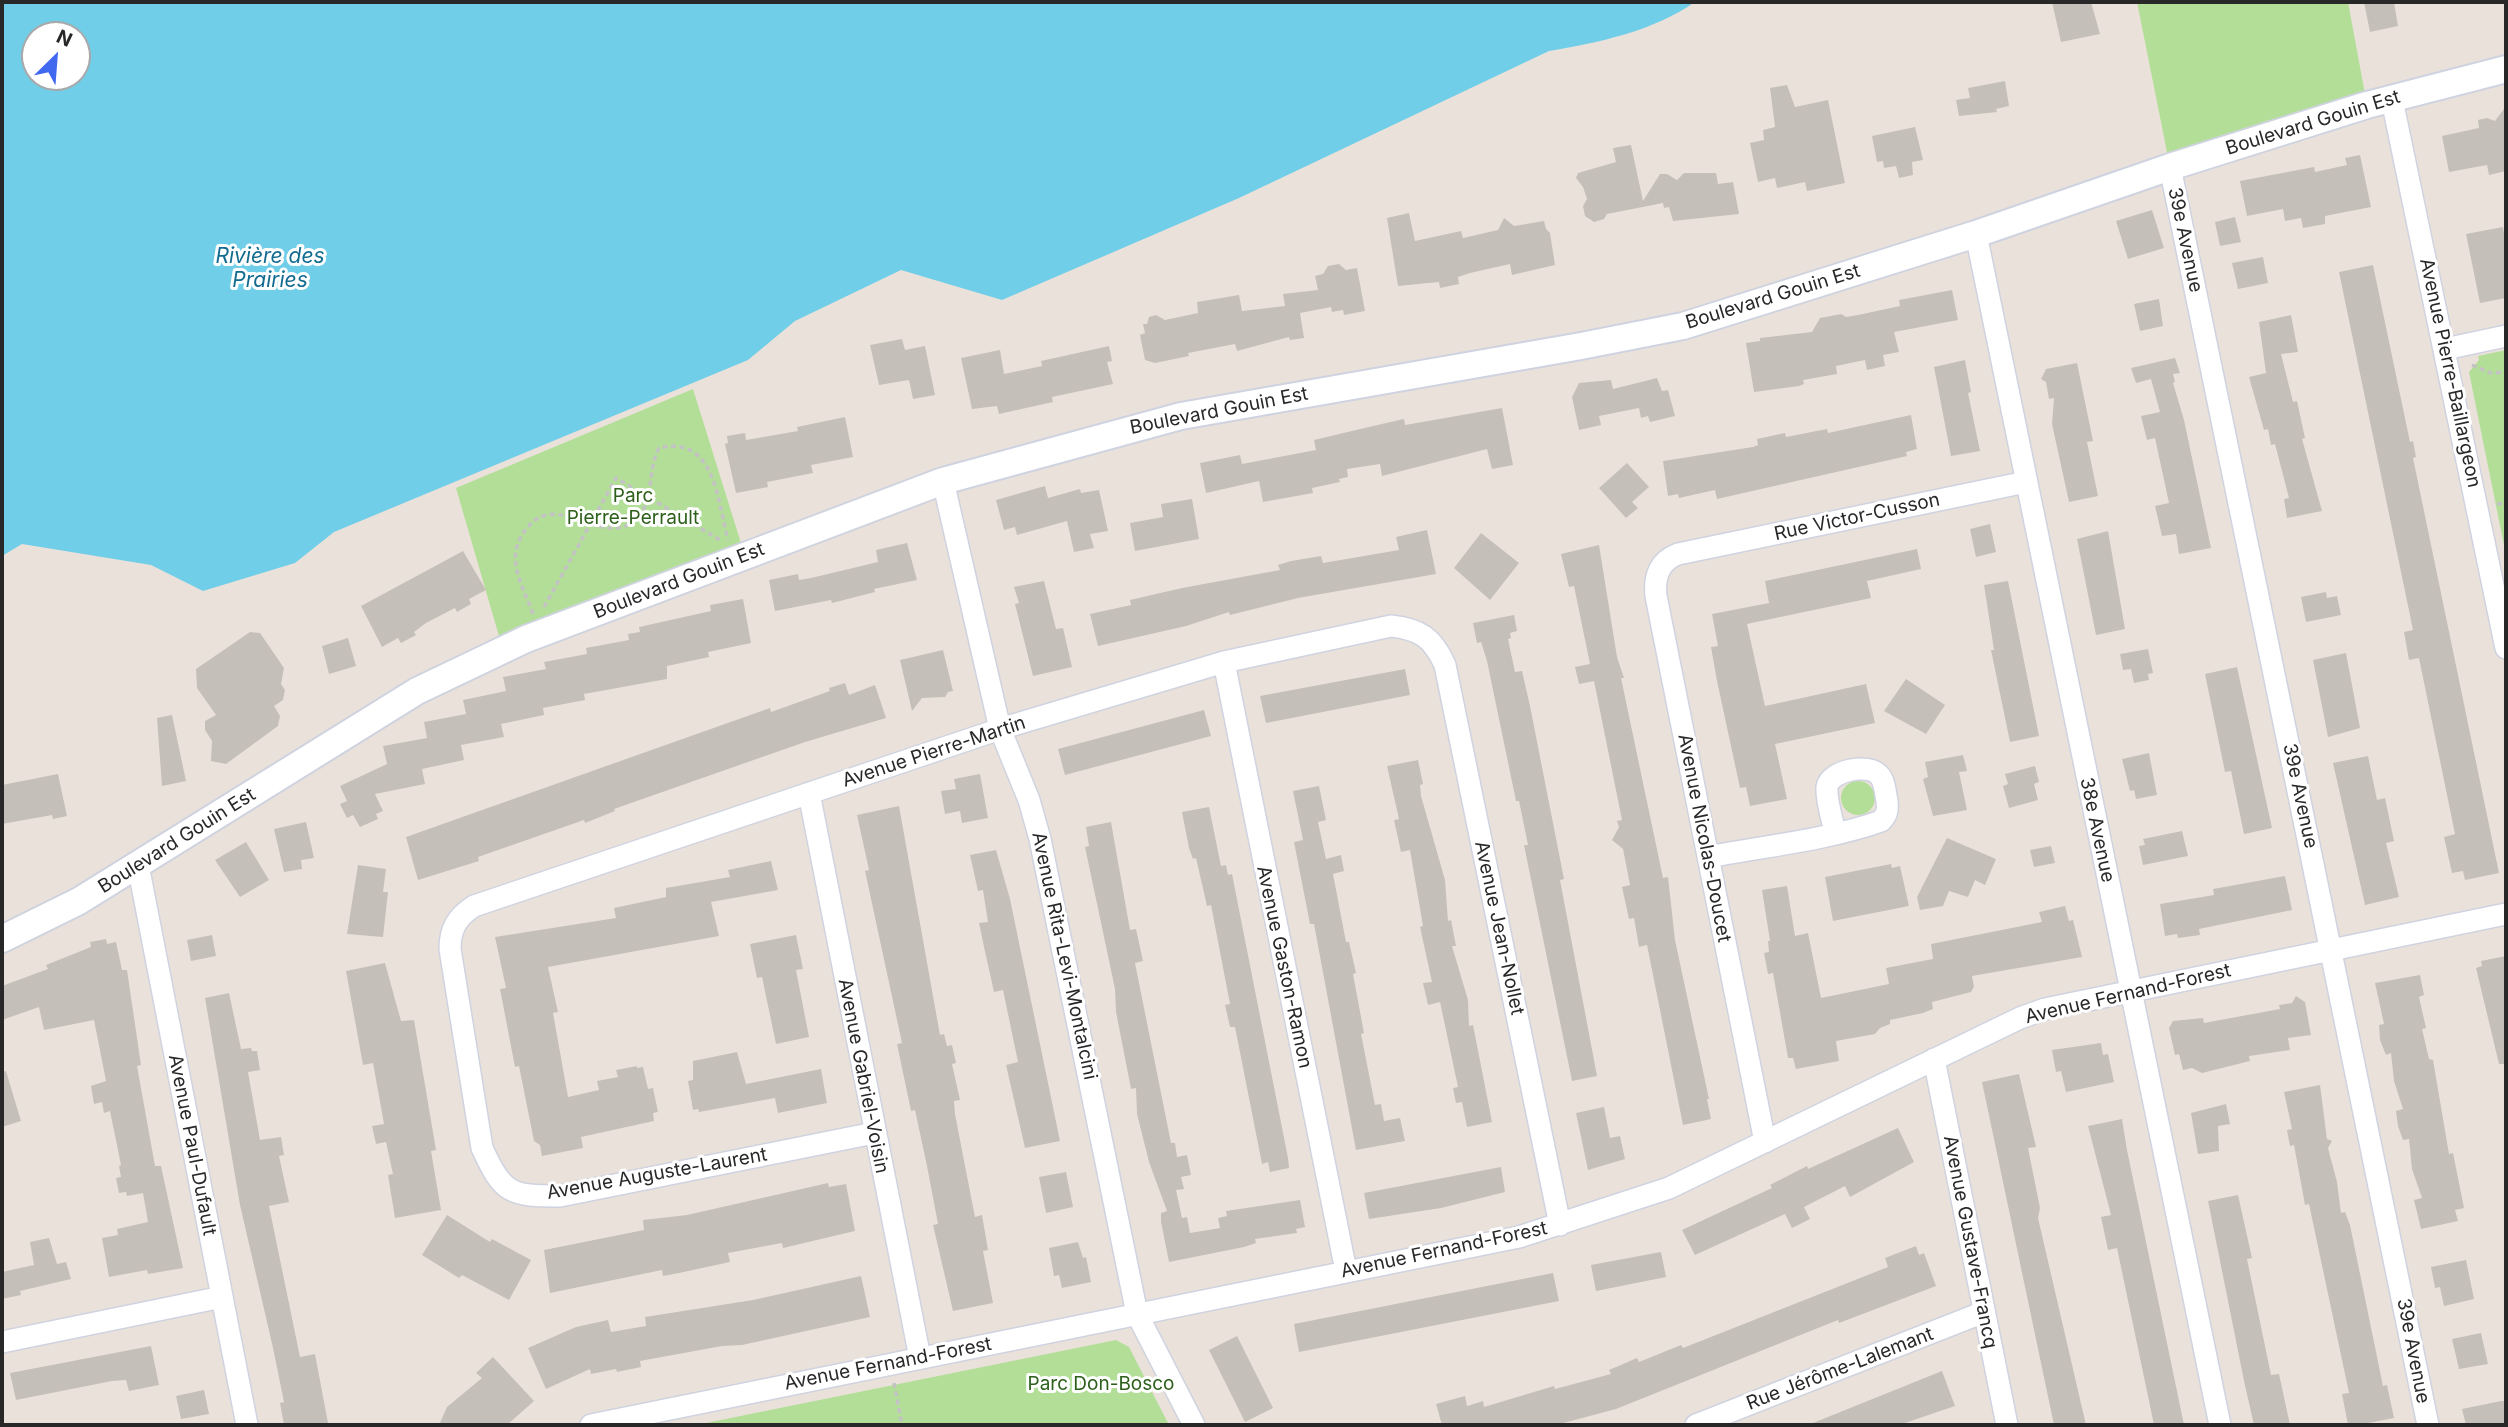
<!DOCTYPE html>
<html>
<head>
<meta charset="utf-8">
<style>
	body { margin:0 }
	#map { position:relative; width:2508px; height:1427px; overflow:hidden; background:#eae2da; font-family:Inter,sans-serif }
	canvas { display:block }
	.frame { position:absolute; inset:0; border:4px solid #282828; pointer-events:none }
	.north { position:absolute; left:21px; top:21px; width:70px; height:70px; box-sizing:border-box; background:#fff; border:2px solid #a9a9a9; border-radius:50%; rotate:25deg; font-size:19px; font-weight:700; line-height:28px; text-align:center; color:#282828 }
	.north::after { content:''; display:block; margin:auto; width:24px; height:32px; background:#4069f0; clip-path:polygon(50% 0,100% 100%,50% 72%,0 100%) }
</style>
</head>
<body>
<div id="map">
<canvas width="2508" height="1427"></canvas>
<div class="frame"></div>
<div class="north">N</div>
</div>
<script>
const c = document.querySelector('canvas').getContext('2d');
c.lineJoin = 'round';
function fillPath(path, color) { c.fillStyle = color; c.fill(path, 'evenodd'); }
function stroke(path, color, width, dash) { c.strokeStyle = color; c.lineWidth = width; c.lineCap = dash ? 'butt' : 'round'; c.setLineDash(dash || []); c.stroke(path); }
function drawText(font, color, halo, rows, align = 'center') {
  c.font = font + ' Inter,sans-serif'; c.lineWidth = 6; c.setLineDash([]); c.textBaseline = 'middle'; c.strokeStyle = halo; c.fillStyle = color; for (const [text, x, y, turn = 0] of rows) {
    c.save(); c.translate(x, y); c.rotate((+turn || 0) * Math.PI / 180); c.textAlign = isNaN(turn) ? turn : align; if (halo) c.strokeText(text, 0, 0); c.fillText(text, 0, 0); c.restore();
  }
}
fillPath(new Path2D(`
	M2137,2H2348L2367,105L2170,167Z
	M2506,350V555L2469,372L2479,360L2478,356Z
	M693,389L745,556L503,650L456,488Z
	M1841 798a17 17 0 1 1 34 0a17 17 0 1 1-34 0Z
	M1116,1340L1129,1347L1169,1425H696Z`), '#b3de98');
fillPath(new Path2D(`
	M2,2H1695C1654,31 1597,43 1549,51L1239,198L1002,300L901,270L795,321L748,360L334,532L295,563L203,591L151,565L22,544L2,556ZM35,35H77V77H35Z`), '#71cee8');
fillPath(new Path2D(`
	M2052,2H2091L2100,34L2061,42Z
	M2364,2H2394L2398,26L2370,32Z
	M2005,81L2009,106L1996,109L1997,112L1959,116L1956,100L1970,98L1968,88Z
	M1787,85L1795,107L1828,100L1845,183L1807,191L1805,182L1777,188L1775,178L1758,182L1750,143L1764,140L1763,130L1775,127L1770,88Z
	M2506,106V171L2489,175L2487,165L2449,172L2442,136L2479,128L2478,120L2487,118L2495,121Z
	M1915,127L1923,160L1912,162L1913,175L1899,178L1896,166L1884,168L1883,161L1877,162L1872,136Z
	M1631,145L1643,201L1660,174H1667L1677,180L1684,173H1716L1718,184L1733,182L1739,214L1673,221L1669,207L1664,208L1663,203L1607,214L1604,219L1594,222L1585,216L1583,206L1587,199L1583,187L1576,178L1578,173L1616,162L1613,148Z
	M2360,155L2371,207L2325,216V224L2303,228L2301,218L2285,221L2283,209L2247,216L2240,181L2314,167L2315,172L2347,165L2345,158Z
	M2152,210L2164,248L2128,259L2116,221Z
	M1409,213L1415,241L1461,231L1463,238L1498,230L1504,218L1514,226L1544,221L1546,229L1550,233L1555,265L1512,275L1510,264L1470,273L1458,277L1459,284L1440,288L1439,282L1398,286L1387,218Z
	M2235,217L2241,242L2220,246L2215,222Z
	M2503,227L2506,247V298L2480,303L2466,234Z
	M2263,257L2268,283L2238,289L2232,263Z
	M1339,264L1346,270L1357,268L1365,311L1344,315L1343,310L1332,312L1331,307L1300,313L1304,338L1290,340L1289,337L1237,351L1235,344L1188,353L1189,356L1155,363L1145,360L1140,335L1145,333L1143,324H1147L1149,317L1156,315L1165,320L1198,313L1197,302L1239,295L1242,311L1285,306L1283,294L1318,290L1315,276L1323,274L1328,266Z
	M2373,265L2410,442L2413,441L2416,457L2413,458L2499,873L2465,880L2463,871L2452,873L2444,837L2455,834L2419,658L2409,660L2404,632L2413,630L2339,272Z
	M1952,290L1958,320L1894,332L1899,352L1883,355L1885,366L1867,370L1865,360L1836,366L1837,374L1803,380L1804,384L1799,386L1754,392L1746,343L1760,341V338L1812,332L1820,318L1841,314L1846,317L1858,315L1900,306L1899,300Z
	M2159,299L2163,326L2140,331L2134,304Z
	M2291,315L2298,352L2281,354L2293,402L2297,401L2305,438L2302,439L2322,511L2287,518L2284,499L2289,498L2275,444L2271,445L2268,429L2264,430L2249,377L2266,373L2259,322Z
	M902,339L905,350L925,346L935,395L913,399L909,380L879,385L870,345Z
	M1109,346L1112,361L1107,362L1113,384L1052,397L1053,402L999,414L997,406L972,409L961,358L1000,350L1004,374L1042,366L1041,361Z
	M2175,358L2180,373L2173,374L2175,382L2173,383L2184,420L2211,548L2179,554L2176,534L2162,536L2155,506L2169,503L2155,438L2147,440L2141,416L2160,412L2151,379L2136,383L2131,368Z
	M1965,360L1971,392L1968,393L1980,451L1951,456L1934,367Z
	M2077,363L2093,441L2087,442L2098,496L2069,502L2052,424L2054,398L2049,399L2046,382L2041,379L2046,369Z
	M1657,378L1662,391L1668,390L1675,416L1650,422L1648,416L1641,418L1639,408L1599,416L1601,425L1579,430L1572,397L1579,383L1611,380L1613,389Z
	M1502,408L1513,465L1492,469L1487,449L1382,476L1380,464L1347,469L1348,477L1339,479L1340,482L1312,488L1313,493L1263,502L1259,481L1206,493L1200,463L1240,455L1242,464L1316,450L1314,440L1373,426L1404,419L1405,425Z
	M1911,415L1917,449L1906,452L1907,456L1717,499L1715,490L1679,498L1678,494L1668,496L1663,461L1753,447L1758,445L1757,439L1785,433L1786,437L1827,429L1828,433Z
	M845,417L853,457L811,465L813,473L767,482L768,487L736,493L725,444L728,443L727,436L745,433L746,440L798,431L797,427Z
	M1627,463L1649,487L1632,502L1638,508L1626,518L1599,488Z
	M1045,486L1048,498L1080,489L1081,493L1099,490L1108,531L1090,534L1094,548L1074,552L1067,521L1017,535L1015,527L1004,530L996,500Z
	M1192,499L1199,539L1135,551L1130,523L1163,517L1161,504Z
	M1990,524L1996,552L1976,557L1970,529Z
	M1427,530L1436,574L1298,598L1230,615L1229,612L1186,626L1098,646L1090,614L1131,605L1130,600L1182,588L1280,570L1278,565L1291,561L1321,556L1323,563L1399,550L1396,537Z
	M2108,531L2125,629L2096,635L2077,539Z
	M1481,533L1519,563L1490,600L1454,568Z
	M907,543L917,580L874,589L875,592L832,603L831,600L775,611L769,580L798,574L799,580L811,578L878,562L876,550Z
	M1599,545L1617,657L1624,678H1621L1663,878L1668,877L1675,940L1709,1099H1707L1711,1119L1683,1125L1647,945L1639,947L1634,918L1629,919L1622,887L1630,885L1623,849L1612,840L1619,827L1617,821L1622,820L1594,681L1579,684L1575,667L1590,664L1574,586L1569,587L1561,554Z
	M1917,549L1921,569L1867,581L1871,598L1747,624L1765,706L1866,684L1875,723L1775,744L1787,799L1750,806L1746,787L1740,788L1717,681L1711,647L1718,646L1712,614L1769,603L1765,581Z
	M463,551L486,590L469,599L471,604L457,612L455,608L426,623L414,632L416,635L401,643L398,638L382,647L361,606Z
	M1044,581L1056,629L1063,628L1072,667L1033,676L1015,604L1019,603L1014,587Z
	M2008,581L2039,736L2010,742L1991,650H1994L1984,585Z
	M2326,592L2327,598L2337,596L2341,615L2306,622L2301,597Z
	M743,599L751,643L708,652L709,657L667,666V679L584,694L585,700L543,708L544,715L501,724L504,737L461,745L464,760L422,769L425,784L375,794L383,811L376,814L378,819L360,827L353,815L347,818L340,804L347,801L340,786L387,764L383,746L427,738L424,722L466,714L463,700L506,691L503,677L546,669L544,662L587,654L586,648L629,640L628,634L640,632L639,627L711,611L710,605Z
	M1514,615L1517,631L1510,633L1511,638L1508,639L1515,672L1522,671L1530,706L1564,879L1560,880L1597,1076L1572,1081L1524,845H1528L1519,801H1516L1487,661L1481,642L1477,643L1473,623Z
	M250,632L260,633L284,668L281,684L285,690L283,700L274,706L280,716L278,726L226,764L211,761L212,741L205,730V721L216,715L197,688L196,669Z
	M348,638L356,666L329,674L322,646Z
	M2148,649L2153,673L2148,674L2149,680L2134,683L2131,669L2123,670L2120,654Z
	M943,650L953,691L948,692L945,697L922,698L912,711L900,660Z
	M2346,653L2360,728L2328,737L2313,660Z
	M2237,667L2272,828L2244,834L2231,771L2225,772L2205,674Z
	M1405,669L1410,695L1266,723L1260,696Z
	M1906,679L1945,705L1926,734L1884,711Z
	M845,683L849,695L875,685L886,718L805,742L614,809L615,811L585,823L584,820L478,857L479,861L418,880L406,837L770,708L771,712L830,691L829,688Z
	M1204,710L1211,736L1065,775L1058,749Z
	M172,715L186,781L162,786L157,718Z
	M2149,753L2157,795L2136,799L2134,790L2130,791L2122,759Z
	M1963,755L1967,771L1959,772L1967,810L1933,816L1923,779L1928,777L1925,762Z
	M2368,756L2377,800L2385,798L2394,841L2386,843L2399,897L2365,905L2333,763Z
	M1418,760L1423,784L1420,785L1421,796L1445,880L1448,921L1451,920L1456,946H1452L1468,1000L1469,1026L1473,1025L1492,1122L1467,1127L1462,1102L1456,1103L1453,1088L1458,1087L1440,1002L1428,1005L1423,983L1432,982L1420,927L1423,926L1410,850L1401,852L1394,820L1399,819L1387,766Z
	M2035,766L2039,782L2034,784L2038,800L2009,808L2003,786L2008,784L2005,774Z
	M58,774L67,816L53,819L52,815L2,824V785Z
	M980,774L988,818L962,823L960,811L945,814L941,791L956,789L954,779Z
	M1319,786L1326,820L1318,822L1326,859L1341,855L1344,871L1333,874L1346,942H1349L1356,973L1353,974L1364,1033L1361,1034L1375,1105L1381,1104L1384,1121L1400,1118L1405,1141L1356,1150L1314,924H1310L1294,842L1303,840L1293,791Z
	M899,806L940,1035L944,1034L947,1046L952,1045L956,1063L952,1064L960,1100L954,1101L955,1114L966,1171L975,1217L982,1215L988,1250L983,1251L993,1303L953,1311L933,1225L938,1224L927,1166L915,1110L911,1111L897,1044L902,1043L865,871L869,870L857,815Z
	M1209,807L1221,866L1226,865L1228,875L1232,874L1288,1158L1289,1168L1270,1172L1268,1162L1262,1164L1235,1027H1230L1225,1005L1230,1004L1211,905L1207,906L1196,858L1193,859L1189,848L1182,812Z
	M306,822L314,858L301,860L302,869L284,872L274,829Z
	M1111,822L1130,930L1136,929L1143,961L1135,963L1171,1143H1175L1177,1157L1187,1155L1191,1175L1181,1177L1184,1189L1176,1190L1182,1218L1187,1217L1190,1233L1220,1228L1218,1218L1227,1216L1226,1211L1300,1200L1305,1227L1296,1229L1297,1233L1255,1239L1256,1243L1244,1247L1169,1262L1161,1222V1213L1167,1211L1149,1162L1137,1114L1136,1088L1131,1089L1116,1012L1115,989L1085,847L1089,846L1086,827Z
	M2182,831L2188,856L2143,865L2139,846L2145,845L2143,839Z
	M1947,838L1996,859L1985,885L1975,880L1968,897L1949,891L1943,906L1920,910L1917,897Z
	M246,842L269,880L240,897L215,860Z
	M2051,846L2055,863L2034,867L2030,850Z
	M996,850L1010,899L1060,1141L1025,1148L1006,1065L1018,1062L1003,990L994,992L984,947L979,923L988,922L983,890L978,891L970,855Z
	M771,861L778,890L711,902L719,936L548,967L558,1012L553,1013L568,1097L599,1090L597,1081L618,1077L616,1070L637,1066V1068L643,1067L648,1089L653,1088L658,1112L653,1113L654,1121L581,1137L583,1148L542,1156L540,1145L534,1141L519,1066L515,1067L500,989L506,988L495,937L616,918L614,908L666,897V888L730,877L728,870Z
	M1891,864L1892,868L1900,866L1909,906L1833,921L1825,877Z
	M358,865L386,869L383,892H388L383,937L347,934Z
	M2285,876L2292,910L2199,929L2200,935L2178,938L2177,934L2165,936L2160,904L2214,895L2213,889Z
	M1787,886L1795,936L1808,933L1821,998L1889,984L1886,968L1933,959L1931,944L2042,922L2039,912L2065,906L2069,921L2073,920L2082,957L1972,976L1974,987L1971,992L1932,1002L1933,1009L1923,1013L1890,1020V1024L1880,1028L1875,1034L1836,1041L1839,1061L1796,1069L1793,1058H1788L1773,973L1768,974L1764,953L1769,952L1768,941H1770L1762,890Z
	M212,935L216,956L191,961L187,940Z
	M796,935L803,969L796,970L809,1037L776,1044L762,977L757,978L750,944Z
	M106,939L107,944L116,942L122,970H127L141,1065L137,1066L155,1166H161L183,1268L148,1274L147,1270L109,1277L102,1238L118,1235L117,1229L148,1222L143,1193L127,1196L126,1192L119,1193L116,1178L121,1177L119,1166L121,1165L110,1111L104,1113L102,1102L94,1104L91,1086L106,1081L94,1020L44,1030L39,1007L2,1020V986L48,969L46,965L91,947L90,942Z
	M2506,956V1064H2499L2476,968L2482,966L2481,961Z
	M385,963L401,1021L414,1020L436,1150L431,1151L441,1210L395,1218L388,1175L393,1174L386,1142L376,1144L372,1126L384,1124L373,1063L363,1065L346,971Z
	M2420,975L2424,995L2419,997L2426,1028L2422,1029L2429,1059L2433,1060L2449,1154L2453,1153L2464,1208L2455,1210L2458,1221L2421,1229L2414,1200L2422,1198L2412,1169L2409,1139L2403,1140L2398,1126L2396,1111L2403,1109L2394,1081L2391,1053L2386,1055L2380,1040L2379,1025L2384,1024L2375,983Z
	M229,993L241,1049L251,1048L252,1051H257L260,1070L248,1072L260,1140L281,1137L284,1155L279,1156L289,1202L269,1206L300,1357L315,1354L328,1423L284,1425L280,1403L284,1402L273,1348L240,1205L205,998Z
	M2296,996L2305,1002L2311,1035L2288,1038L2290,1050L2249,1056L2250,1061L2202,1073L2192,1068L2183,1070L2179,1054L2175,1055L2169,1028L2173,1021L2203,1018L2204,1023L2280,1009L2279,1005L2292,1003Z
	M2101,1043L2103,1055L2108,1054L2114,1082L2066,1092L2061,1071L2056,1072L2052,1050Z
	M737,1052L746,1084L821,1069L827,1103L778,1113L775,1098L699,1112L698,1109L693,1110L688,1081L693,1080V1061Z
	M6,1071L21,1121L2,1127V1072Z
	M2019,1074L2036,1147L2028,1148L2040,1208L2038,1218L2086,1425H2054L1982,1082Z
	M2320,1085L2327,1139L2332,1141L2328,1148L2337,1182L2341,1213L2345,1212L2350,1225L2383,1386L2387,1385L2394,1418L2358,1425H2348L2342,1394L2349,1393L2309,1204L2305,1205L2294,1145L2290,1146L2287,1130L2292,1129L2284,1092Z
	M2226,1104L2230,1124L2218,1126L2219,1151L2198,1154L2191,1113Z
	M1604,1107L1610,1138L1620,1136L1625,1159L1588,1170L1576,1113Z
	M2122,1119L2127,1150L2184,1425H2154L2117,1248L2108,1250L2101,1217L2111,1215L2088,1126Z
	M1898,1128L1914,1162L1850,1197L1845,1186L1804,1207L1810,1219L1792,1228L1785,1214L1695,1255L1682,1230L1772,1188L1770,1185L1807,1166L1808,1169Z
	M1501,1167L1505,1192L1441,1208L1369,1219L1364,1193Z
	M1066,1172L1073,1207L1046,1213L1039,1177Z
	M828,1183L829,1187L846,1184L855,1231L783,1248L782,1243L728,1253L730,1262L679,1273L663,1276L662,1270L550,1293L544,1250L644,1230L643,1220L687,1215Z
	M2238,1195L2252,1258L2247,1259L2271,1375L2279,1374L2290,1425H2254L2244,1381L2208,1201Z
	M447,1215L490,1242L492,1239L531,1260L509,1300L462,1275L459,1278L422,1255Z
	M49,1238L57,1264L66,1262L71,1279L20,1291L21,1295L2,1299V1272L34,1265L30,1242Z
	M1078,1242L1083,1258L1086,1257L1091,1282L1062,1288L1059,1275L1054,1276L1049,1248Z
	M1916,1246L1919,1255L1924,1253L1936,1286L1839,1323L1838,1320L1616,1409L1556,1425H1442L1436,1404L1465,1396L1467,1406L1483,1401L1484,1407L1554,1386L1555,1389L1611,1374L1609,1370L1637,1358L1639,1362L1681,1345L1683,1348L1888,1267L1885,1258Z
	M1661,1252L1666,1277L1596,1291L1591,1265Z
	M2466,1260L2474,1299L2444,1306L2440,1287L2435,1288L2431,1267Z
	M1553,1273L1559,1301L1299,1352L1294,1324Z
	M861,1276L870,1317L742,1345L722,1346L640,1361L641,1367L617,1372L616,1369L591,1374L590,1369L546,1389L528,1348L576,1327L608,1320L611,1332L646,1326L645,1317L753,1300Z
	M2481,1333L2488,1364L2459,1369L2452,1339Z
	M1237,1336L1273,1408L1245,1422L1209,1350Z
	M151,1346L159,1385L129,1391L126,1380L112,1381L16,1400L10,1373Z
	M493,1357L534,1401L507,1425H439L447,1407L482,1378L476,1373Z
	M1942,1371L1955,1406L1899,1425H1808Z
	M204,1390L209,1414L181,1419L176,1396Z
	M2501,1401H2506V1425H2466L2462,1409Z`), '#c5bfb9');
const minor = new Path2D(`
	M2392,100L2506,648
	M2170,167L2428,1425
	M1976,234L2220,1425
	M2445,349L2506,336
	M943,481L1000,729L1029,800L1040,839L1137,1314L1194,1425
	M1224,662L1346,1271
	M809,793L920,1358
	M1708,857C1761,847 1832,839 1881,821C1887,815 1888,810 1887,801C1885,792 1885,781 1879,775C1869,763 1830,770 1827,787C1826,801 1832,818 1835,832
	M138,865L247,1425
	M1934,1059L2007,1425
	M874,1133L560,1196C510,1196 503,1194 482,1148L450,949C450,929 457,917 474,906L1000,729L1224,662L1391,626C1420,629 1433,638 1445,665L1560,1225
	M1765,1142L1656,596C1654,577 1659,561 1678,554L2026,482
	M2,1342L222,1297
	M591,1425L1519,1237L1669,1188L2020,1018L2045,1009L2506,914
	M1696,1425L1984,1312`);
const tertiary = new Path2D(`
	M2,939L79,901L417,691L526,639L943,481L1181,416L1581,346L1683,326L1976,234L2170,167L2367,105L2506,69`);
stroke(minor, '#cfd3e0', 24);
stroke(tertiary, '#cfd3e0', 30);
stroke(new Path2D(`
	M2472,365L2491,373L2506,372
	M2497,504L2506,503
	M544,607L616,478L720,540
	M533,614C522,583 503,557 527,528C557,490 599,546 633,522C656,504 646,472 659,448C715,435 717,499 728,540
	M894,1383L902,1425`), '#c3c3c3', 3.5, [5, 3.5]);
stroke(minor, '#fff', 21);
stroke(tertiary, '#fff', 26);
drawText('19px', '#282828', '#fff', [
	["Boulevard Gouin Est",2313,123,-17],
	["39e Avenue",2185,240,78],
	["Boulevard Gouin Est",1773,297,-17],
	["Avenue Pierre-Baillargeon",2450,373,78],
	["Boulevard Gouin Est",1219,411,-11],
	["Rue Victor-Cusson",1857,517,-12],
	["Boulevard Gouin Est",679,581,-21],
	["Avenue Pierre-Martin",934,752,-18],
	["39e Avenue",2300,796,78],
	["38e Avenue",2097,830,78],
	["Avenue Nicolas-Doucet",1704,838,79],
	["Boulevard Gouin Est",177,841,-32],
	["Avenue Jean-Nollet",1499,928,78],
	["Avenue Rita-Levi-Montalcini",1064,956,78],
	["Avenue Gaston-Ramon",1284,967,78],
	["Avenue Fernand-Forest",2128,994,-13],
	["Avenue Gabriel-Voisin",863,1076,79],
	["Avenue Paul-Dufault",192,1145,79],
	["Avenue Auguste-Laurent",657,1174,-10],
	["Avenue Gustave-Francq",1970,1242,79],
	["Avenue Fernand-Forest",1444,1250,-12],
	["39e Avenue",2413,1351,79],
	["Avenue Fernand-Forest",888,1364,-11],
	["Rue Jérôme-Lalemant",1840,1369,-21]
]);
drawText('19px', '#2e601c', '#fff', [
	["Parc",633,496],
	["Pierre-Perrault",633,518],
	["Parc Don-Bosco",1101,1384]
]);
drawText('italic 21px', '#136b90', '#fff', [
	["Rivière des",270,257],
	["Prairies",270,281]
]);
</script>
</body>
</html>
